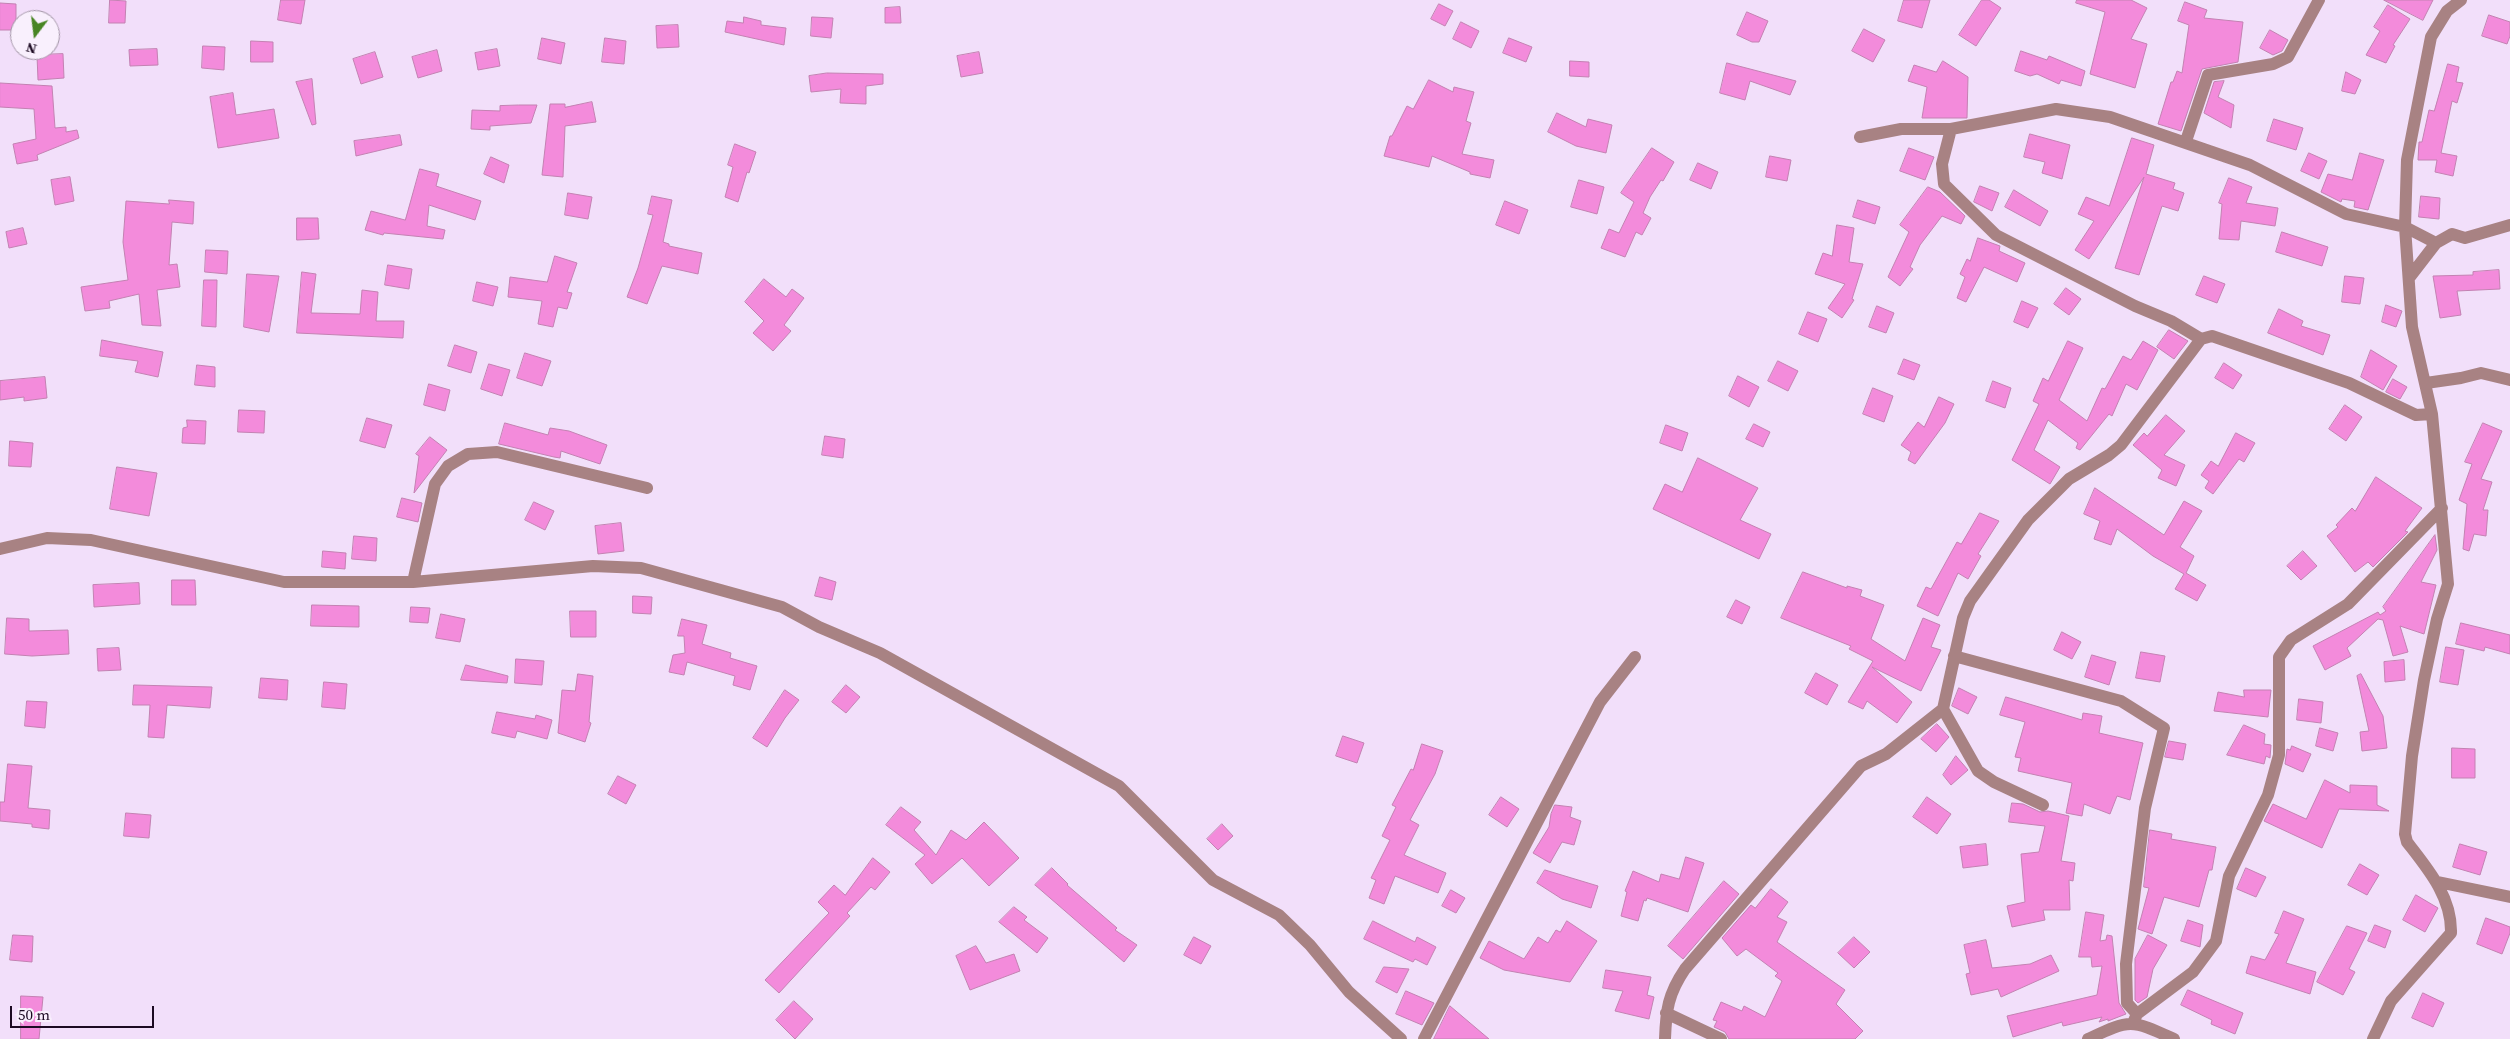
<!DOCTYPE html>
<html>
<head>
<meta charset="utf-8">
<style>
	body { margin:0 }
	#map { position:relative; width:2510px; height:1039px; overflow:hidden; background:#f2dffa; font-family:"Source Serif 4",serif }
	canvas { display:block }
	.north { position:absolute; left:10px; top:10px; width:50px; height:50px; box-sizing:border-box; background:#f9f0fd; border:1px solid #a194a5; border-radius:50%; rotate:195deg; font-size:14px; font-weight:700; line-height:20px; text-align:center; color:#1c0a22 }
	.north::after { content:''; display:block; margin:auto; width:18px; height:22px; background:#488524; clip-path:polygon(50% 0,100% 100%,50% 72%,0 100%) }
	.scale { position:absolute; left:10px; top:1006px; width:144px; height:22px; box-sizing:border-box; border:2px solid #1c0a22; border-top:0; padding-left:6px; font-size:15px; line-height:18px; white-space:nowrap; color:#1c0a22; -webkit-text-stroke:4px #f9f0fd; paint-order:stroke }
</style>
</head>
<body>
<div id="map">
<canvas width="2510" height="1039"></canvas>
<div class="north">N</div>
<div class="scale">50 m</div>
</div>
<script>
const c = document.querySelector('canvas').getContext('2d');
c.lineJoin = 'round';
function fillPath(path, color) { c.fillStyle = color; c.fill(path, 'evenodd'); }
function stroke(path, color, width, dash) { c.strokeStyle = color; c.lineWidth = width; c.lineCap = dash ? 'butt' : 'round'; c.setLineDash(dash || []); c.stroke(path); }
const building = new Path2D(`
	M110,0L126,1L125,23H109Z
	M281,0H305L301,24L278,20Z
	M1904,0H1930L1922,28L1898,21Z
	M1982,0H1989L2001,8L1976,46L1959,35Z
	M2077,0H2131L2147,8L2131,39L2147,44L2135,88L2090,74L2105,12L2076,3Z
	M2384,0H2433L2423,20Z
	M2185,2L2207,10L2204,18L2243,22L2238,62L2202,69L2181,131L2158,124L2171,82H2173L2177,71L2182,73L2189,25L2178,21Z
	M0,3L16,4V30H0Z
	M1439,4L1453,11L1445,26L1431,19Z
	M2388,5L2410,19L2393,45L2395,46L2386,63L2366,55L2380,31L2374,27Z
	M900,7L901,23H885V8Z
	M1747,12L1768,21L1759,42H1752L1737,35Z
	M2489,15L2510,22V36L2507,44L2482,36Z
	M744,17L761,21V25L786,28L784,45L725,32L727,21L743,23Z
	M812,17L833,18L831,38L811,36Z
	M1461,22L1479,31L1471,48L1453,39Z
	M678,25L679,47L657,48L656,26Z
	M1864,29L1885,40L1873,62L1852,51Z
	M2270,30L2288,40L2282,51L2273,55L2260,48Z
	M542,38L565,43L561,64L538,59Z
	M605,38L626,41L624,64L602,62Z
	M1509,38L1532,47L1526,62L1503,53Z
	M251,41L273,42V62H251Z
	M203,46L225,47L224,70L202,68Z
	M157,49L158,65L130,66L129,50Z
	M497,49L500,66L478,70L475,53Z
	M437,50L442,71L418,78L412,57Z
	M2021,51L2047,60L2049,56L2085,71L2081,86L2061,80L2059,84L2037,74L2030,76L2015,71Z
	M375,52L383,77L361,84L353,59Z
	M979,52L983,73L961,77L957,56Z
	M63,54L64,78L38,80L37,55Z
	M1570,61L1589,62V77L1570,76Z
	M1943,61L1968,77L1967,118H1922L1927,87L1908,81L1914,65L1936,72Z
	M1727,63L1796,81L1790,95L1750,81L1745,100L1720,93Z
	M2448,64L2459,67L2456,82L2463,83L2457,103L2452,101L2441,153L2457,156L2453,176L2435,172L2437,160H2418L2419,142H2422L2429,110L2434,111Z
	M2346,72L2361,80L2355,94L2342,91Z
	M827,73L883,74V84L866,86V104L840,103L841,89L811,92L809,76Z
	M312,79L316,124L312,125L296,82Z
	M1429,80L1453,92L1454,87L1474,92L1466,121L1471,123L1462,154L1494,160L1490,178L1470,174V172L1432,156L1429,167L1384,156L1390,136H1392L1407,106L1413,109Z
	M2224,81L2218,97L2234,105L2231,128L2204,113L2214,82Z
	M0,83L52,86L55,128L66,127V132L77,130L79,138L37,155L38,160L17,164L13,144L36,139L34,109L0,107Z
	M233,93L236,115L274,109L279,138L218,148L210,97Z
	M592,102L596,122L565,126L563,177L542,175L550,104H565V107Z
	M519,105H537L531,123L490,126V130L471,129L472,110L500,111V106Z
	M1557,113L1586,127L1588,119L1612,125L1606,153L1576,146L1548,132Z
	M2274,119L2303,128L2296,150L2267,141Z
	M2030,134L2070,145L2062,179L2042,173L2045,162L2024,157Z
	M400,135L402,145L356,156L354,141Z
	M2132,138L2154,145L2146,174L2175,183L2173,189L2184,193L2178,211L2162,206L2139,275L2115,268L2144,177L2089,259L2075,250L2094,221L2078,214L2086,197L2109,206Z
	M735,144L756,152L749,173L747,172L738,202L725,197L733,167L728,165Z
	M1652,148L1674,162L1663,181L1661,180L1650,197L1643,213L1651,218L1642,235L1636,232L1625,257L1601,248L1609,229L1619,233L1634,202L1621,193Z
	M1909,148L1934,157L1925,180L1900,171Z
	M2309,153L2327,161L2319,179L2301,171Z
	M2360,153L2384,160L2368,210L2354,207L2355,201L2342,199L2341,202L2321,192L2328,174L2352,180Z
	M1770,156L1791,160L1787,181L1766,177Z
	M491,157L509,165L504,183L484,174Z
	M1698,163L1718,172L1711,189L1690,180Z
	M420,169L439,174L436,186L481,201L475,220L429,205L427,226L445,230L443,239L384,233L383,235L365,230L371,211L405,220Z
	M70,177L74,201L55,205L51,180Z
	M2229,178L2252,187L2246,203L2278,208L2275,226L2241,221L2239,240L2219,239L2222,204L2219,203Z
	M1579,180L1604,187L1597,214L1571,207Z
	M1980,186L1999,193L1992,211L1974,202Z
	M1928,187L1940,192L1965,216L1961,224L1942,216L1920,245L1910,267L1913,269L1900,286L1888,277L1909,232L1900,225Z
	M2014,190L2048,211L2040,226L2005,207Z
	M568,193L592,197L588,219L565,215Z
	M652,196L672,200L663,242L669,244V246L702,253L698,274L662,266L647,304L627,297L638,268L653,215L648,214Z
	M2421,196L2440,198L2439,219L2419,217Z
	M169,200L194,202L193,224L172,222L169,265L177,264L180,287L157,290L161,326L142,325L139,294L109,301L110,308L85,311L81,287L128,280L123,242L126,201L169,204Z
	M1858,200L1880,207L1875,224L1853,217Z
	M1505,201L1528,210L1519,234L1496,225Z
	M297,218H318L319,239L297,240Z
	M1837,225L1854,228L1849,262L1863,264L1852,299L1854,300L1842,318L1828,308L1845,284L1815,274L1823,253L1832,256Z
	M23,228L27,244L9,248L6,232Z
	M2282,232L2328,247L2322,266L2276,252Z
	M1978,238L2000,246L1999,251L2025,263L2017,282L1984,267L1966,302L1957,298L1965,277L1960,274L1967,259L1970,261Z
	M206,250L228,251L227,274L205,272Z
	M555,256L577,263L567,292L572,293L567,309L558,307L553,327L538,324L542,301L508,297L510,277L547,282Z
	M388,265L412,269L409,289L385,285Z
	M2499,270L2500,289L2457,291L2461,315L2440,318L2433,276L2473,275V272Z
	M302,272L316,274L311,313L360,314L362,290L378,292L376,321H404L403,338L297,333Z
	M247,274L279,276L269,332L244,327Z
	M2204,276L2225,284L2217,303L2196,295Z
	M2345,276L2364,278L2360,304L2342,302Z
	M764,279L786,297L792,289L804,298L784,325L791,331L773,351L753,333L764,321L745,302Z
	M204,280H217L216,327L202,326Z
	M477,282L498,287L493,306L473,301Z
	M2066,288L2081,299L2069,315L2054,304Z
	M2022,301L2038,308L2028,328L2014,322Z
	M2386,305L2402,311L2396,327L2382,322Z
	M1877,306L1894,313L1886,333L1869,327Z
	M2279,309L2303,321L2301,326L2330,335L2323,355L2268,333Z
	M1808,312L1827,319L1818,342L1799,334Z
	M2169,330L2188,341L2174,359L2157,347Z
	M102,340L163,352L158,377L135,372L138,361L100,356Z
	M2068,341L2083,348L2059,400L2087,421L2102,388L2105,389L2123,356L2131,360L2143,341L2158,350L2137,390L2126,384L2112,416L2109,414L2080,450L2076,448L2078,443L2048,420L2034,450L2060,467L2050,484L2012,460L2039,404L2033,401L2043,378L2048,381Z
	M455,345L477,352L471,373L448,366Z
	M2371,350L2397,366L2383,390L2361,377Z
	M525,353L551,361L542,386L517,378Z
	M1904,359L1920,365L1914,380L1898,374Z
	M1778,361L1798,371L1788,391L1768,381Z
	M2224,363L2242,375L2233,389L2215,378Z
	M489,364L510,370L502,396L481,389Z
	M197,365L215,367V387L195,385Z
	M1738,376L1759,387L1749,407L1729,396Z
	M45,377L47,398L24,401V397L0,400V381Z
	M2393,379L2407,387L2400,399L2386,392Z
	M1993,381L2011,388L2005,408L1986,401Z
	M429,384L450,390L445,411L424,405Z
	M1873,388L1893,396L1884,422L1863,414Z
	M1939,397L1954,404L1945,423L1915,464L1908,460L1911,452L1901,445L1918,422L1924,427Z
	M2345,405L2362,417L2346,441L2329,429Z
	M239,410L265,411L264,433L238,432Z
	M2166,415L2185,431L2164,455L2185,465L2176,486L2158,478L2162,470L2133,445L2144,433L2147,436Z
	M367,418L392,425L385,448L360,441Z
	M187,420L206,421L205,444L182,443L183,428L187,427Z
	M505,423L548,435L550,428L569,431L607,445L600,464L561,451L560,458L554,457L499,444Z
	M2483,423L2502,431L2481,479L2492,482L2483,510H2488L2486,536L2474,534L2469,551L2463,549L2467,504L2459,500L2472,464L2465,462Z
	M1754,424L1770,432L1763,447L1746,439Z
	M1666,425L1688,433L1682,451L1660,443Z
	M2236,433L2255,443L2244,462L2239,459L2213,494L2205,488L2209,481L2201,475L2211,461L2218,466Z
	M825,436L845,439L843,458L822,455Z
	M430,437L447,450L414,493L419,456L416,454Z
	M10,441L33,443L31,467L9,466Z
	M1698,458L1758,488L1740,520L1771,534L1759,559L1653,509L1665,484L1682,492Z
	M117,467L157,473L149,516L110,509Z
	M2376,477L2422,508L2405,531L2408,532L2373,567L2368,562L2355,572L2327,536L2338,527L2336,525L2352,508L2355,511Z
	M2095,488L2164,535L2184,501L2202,511L2180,547L2194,556L2186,573L2206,585L2197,601L2175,589L2184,574L2153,556L2117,529L2111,545L2094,539L2100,521L2084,514Z
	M402,498L422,503L418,522L397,517Z
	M534,502L554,511L545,530L525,520Z
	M1980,513L1999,521L1978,554L1981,556L1968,579L1958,573L1938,616L1917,606L1926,587L1931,589L1957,542L1961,544Z
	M621,523L624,551L598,554L595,526Z
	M2435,535L2437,550L2421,582L2436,585L2424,634L2400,626L2408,652L2393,656L2383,620L2378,619L2347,648L2351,656L2325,670L2313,646L2378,612L2380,615L2386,611L2383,607Z
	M354,536L377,538L376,561L352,559Z
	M323,551L346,553L345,569L322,567Z
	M2303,551L2317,566L2301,580L2287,566Z
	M1803,572L1847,588V586L1862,590L1860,596L1884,605L1871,639L1905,661L1923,618L1940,625L1931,647L1941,650L1921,691L1872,667L1912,702L1897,723L1867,701L1863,709L1848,702L1873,661L1849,649L1851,646L1781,618Z
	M820,577L836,582L832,600L815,596Z
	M172,580H195L196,605H172Z
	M139,583L140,604L94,607L93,585Z
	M633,596L652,597L651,614L633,613Z
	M1736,600L1750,607L1742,624L1727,617Z
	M312,605L359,606V627L311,626Z
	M411,607L430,608L428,623L410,622Z
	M570,611H596V637H571Z
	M441,614L465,619L460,642L436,638Z
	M7,618L29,619V631L68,630L69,654L32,656L5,654Z
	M682,619L707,625L702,644L731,653L730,658L757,666L750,690L733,685L735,676L687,662L684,675L669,672L673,655L685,653L684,636H678Z
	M2461,623L2510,635V654L2485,647L2484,651L2456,644Z
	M2062,632L2081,642L2072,659L2054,650Z
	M2446,647L2464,650L2458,685L2440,682Z
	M119,648L121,670L98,671L97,649Z
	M2141,652L2165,656L2160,682L2136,678Z
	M2092,655L2116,662L2109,685L2085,677Z
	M516,659L544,661L542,685L515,683Z
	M2404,660L2405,680L2385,682L2384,662Z
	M466,665L508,676L507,683L461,680Z
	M1816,673L1838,685L1827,705L1805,693Z
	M578,674L593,676L589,722L591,723L585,742L558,733L562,690L575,691Z
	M2361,674L2383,716L2387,748L2362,751L2360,732L2369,731L2357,676Z
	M261,678L288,680L287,700L259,698Z
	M324,682L347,684L345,709L322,707Z
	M134,685L212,687L210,708L167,705L164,738L148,737L150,705H133Z
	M846,685L860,697L846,713L832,702Z
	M1959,688L1977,697L1968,714L1952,706Z
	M785,690L799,700L785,718L767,747L753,738Z
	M2244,690H2271L2268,717L2214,711L2218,692L2244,697Z
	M2006,697L2082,720L2083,713L2102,716L2099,733L2143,743L2130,800L2117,796L2110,814L2084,804L2082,816L2066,813L2072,783L2018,771L2021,758L2015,757L2025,722L2000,715Z
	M2299,699L2323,702L2321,723L2297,720Z
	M27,701L47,702L45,728L25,726Z
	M497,712L535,719L536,715L552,720L547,739L517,731L515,738L492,733Z
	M1937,724L1949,737L1936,752L1921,739Z
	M2244,725L2265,734L2264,744L2271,745L2270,758L2266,756L2264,764L2227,755Z
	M2320,728L2338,733L2333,751L2316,746Z
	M1343,736L1364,743L1357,763L1336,756Z
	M2169,741L2186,744L2183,760L2165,757Z
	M1422,744L1443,751L1435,774L1410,820L1419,825L1404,855L1446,873L1438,893L1395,876L1384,904L1369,898L1376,880L1371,878L1390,840L1382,836L1396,807L1392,805L1411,769L1413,770Z
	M2292,746L2311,754L2303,772L2285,764L2287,749L2290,750Z
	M2452,748L2475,749V778H2452Z
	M1956,756L1968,770L1951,785L1943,775Z
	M8,764L32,766L28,808L50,810L49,829L32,827V824L0,821V802H4Z
	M618,776L636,785L626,804L608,794Z
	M2325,780L2350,793V785L2377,786V805L2389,811L2339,809L2322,848L2264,821L2273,804L2306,819Z
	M1501,797L1519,809L1507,827L1489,815Z
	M1927,797L1951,814L1937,834L1913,817Z
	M2012,803L2023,804L2040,812L2048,811L2069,816L2061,861L2075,863L2073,881L2069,880L2070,910H2043L2045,920L2012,927L2007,906L2025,902L2021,854L2039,852L2045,826L2009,822Z
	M1555,805L1572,807L1570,817L1581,821L1574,845L1562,842L1550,863L1533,853L1549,827L1551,814Z
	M901,807L921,822L914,830L936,855L951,830L966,840L984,822L1019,858L989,886L962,858L932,884L915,864L925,855L886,825Z
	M126,813L151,815L149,838L124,836Z
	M1222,824L1233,836L1218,850L1207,839Z
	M2150,830L2172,834L2171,839L2216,847L2212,870H2209L2199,907L2164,897L2152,934L2138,929L2149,888L2144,887Z
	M1986,844L1988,865L1963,868L1960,847Z
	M2460,844L2487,852L2480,875L2453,867Z
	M1686,857L1704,863L1688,912L1647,898L1646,901L1644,900L1638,921L1621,916L1627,892L1625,891L1633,871L1659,882L1661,874L1679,879Z
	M873,858L890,872L875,890L871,887L847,913L850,916L779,993L765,980L829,913L818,902L834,885L845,895Z
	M2360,864L2379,875L2367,895L2348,885Z
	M1052,868L1068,884L1067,885L1117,928L1115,930L1137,945L1124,962L1035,885Z
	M2246,868L2266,877L2256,897L2237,889Z
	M1545,870L1598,886L1591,908L1562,899L1537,883Z
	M1724,881L1739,894L1683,959L1668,946Z
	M1771,889L1788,902L1777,917L1787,922L1777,942L1845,990L1836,1004L1863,1031L1855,1039H1729L1725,1032L1714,1027L1717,1021L1713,1020L1721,1002L1742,1011L1744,1006L1765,1017L1782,981L1775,976L1778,973L1746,949L1737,956L1722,938L1751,905L1755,908Z
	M1451,890L1465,898L1456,913L1442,906Z
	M2416,895L2438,908L2425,932L2403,920Z
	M1014,907L1027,917L1024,920L1048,938L1037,953L999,922Z
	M2284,911L2304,919L2286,963L2316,972L2310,994L2246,973L2251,956L2265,960L2279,934L2275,933Z
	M2086,912L2104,915L2100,941L2106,940L2107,935L2112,936L2119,1003L2126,1014L2108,1021V1019L2099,1022L2102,1017L2063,1026L2062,1022L2013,1037L2007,1016L2097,995L2102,966L2092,967L2091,957H2079Z
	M2486,918L2510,927V933L2502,954L2477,944Z
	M2188,920L2203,925L2200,947L2181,941Z
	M1373,921L1415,942L1417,937L1436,947L1427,965L1415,959L1413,962L1364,939Z
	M1567,921L1597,941L1570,982L1504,970L1480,958L1489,941L1524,959L1538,937L1548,943L1556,930L1560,932Z
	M2375,925L2391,931L2385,948L2368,941Z
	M2347,926L2367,933L2349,969L2355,972L2343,995L2317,982Z
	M13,935L33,936L32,962L10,960Z
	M2148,935L2167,945L2153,969L2147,997L2138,1003L2135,1000V959Z
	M1194,937L1211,946L1201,964L1184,955Z
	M1854,937L1870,952L1854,968L1838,953Z
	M1986,940L1992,968L2030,964L2051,955L2059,971L2001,997L1998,989L1971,995L1966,974L1970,973L1964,945Z
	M976,946L986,963L1014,954L1020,971L970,990L956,956Z
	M1384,967L1409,969L1397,993L1376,982Z
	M1606,970L1651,977L1647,995L1654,997L1649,1019L1615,1011L1623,991L1603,988Z
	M2188,990L2243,1013L2235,1034L2211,1024L2212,1020L2181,1005Z
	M1406,991L1434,1003L1422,1025L1396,1014Z
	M2423,993L2444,1003L2433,1027L2412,1018Z
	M21,996L43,997L39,1039H21Z
	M794,1001L813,1019L795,1039L776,1020Z
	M1450,1006L1489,1039H1434Z`);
fillPath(building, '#f38bdb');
stroke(building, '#c381b2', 1);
stroke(new Path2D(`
	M1951,129L1942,164L1944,184L1996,235L2135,306L2171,321L2201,339
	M1860,137L1901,129H1951L2056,109L2110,117L2250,165L2346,214L2405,227L2436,243L2452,234L2465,238L2510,225
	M2186,141L2208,75L2273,64L2288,57L2319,0
	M2409,278L2436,243
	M2426,383L2461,378L2481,373L2510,380
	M0,549L47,538L91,540L284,582H413L593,566L641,568L782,607L819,627L880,653L1119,786L1213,880L1279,915L1310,945L1349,992L1401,1039
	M413,582L435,484L448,466L468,454L497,452L647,488
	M1954,656L2121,701L2164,728L2145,808L2126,964L2127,1003L2137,1014
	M2043,805L1994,782L1978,771L1943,709L1963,618L1970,601L2028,520L2069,479L2109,455L2121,445L2201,339L2212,336L2349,383L2416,415L2432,414
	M2438,882L2510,897
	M1666,1013L1721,1039
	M2133,1023L2137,1014L2193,972L2216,941L2229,876L2268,795L2279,755V657L2291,640L2348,604L2442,508
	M1424,1039L1600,702L1635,657
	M1665,1039C1666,1010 1668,994 1685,969L1861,766L1886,754L1943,709
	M2088,1039C2131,1019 2130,1019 2174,1039
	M2373,1039L2391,1001L2451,933C2452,897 2428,869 2407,842L2405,834L2412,756L2424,680L2437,619L2448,584L2432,414L2412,327L2405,227L2407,160L2431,37L2447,11L2461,0`), '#a88283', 12);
</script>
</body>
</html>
